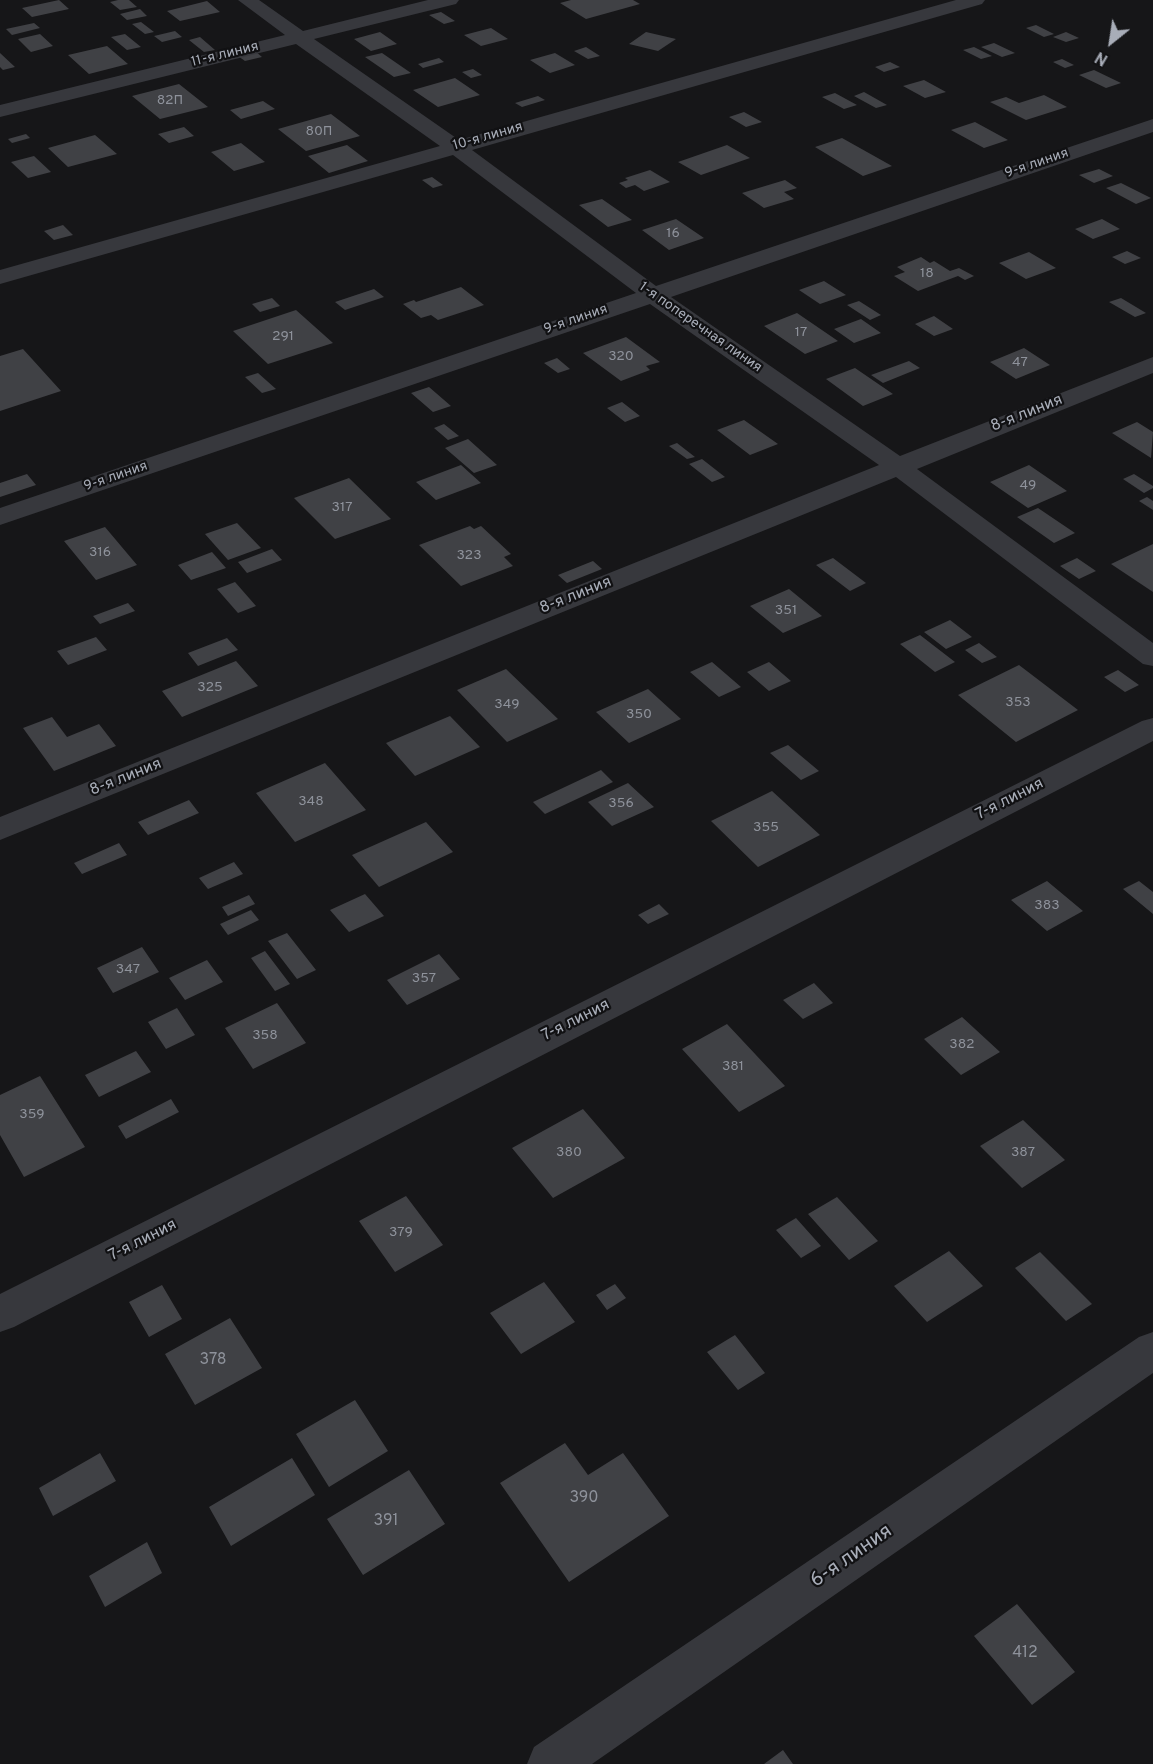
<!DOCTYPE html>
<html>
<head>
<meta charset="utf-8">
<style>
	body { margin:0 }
	#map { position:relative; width:1153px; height:1764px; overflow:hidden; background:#161618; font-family:Overpass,sans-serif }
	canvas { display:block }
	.north { position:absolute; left:1081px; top:12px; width:60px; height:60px; -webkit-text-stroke:4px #111113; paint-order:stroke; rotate:210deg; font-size:16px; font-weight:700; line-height:24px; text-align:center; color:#a8adb8 }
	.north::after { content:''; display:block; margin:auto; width:21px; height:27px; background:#a8adb8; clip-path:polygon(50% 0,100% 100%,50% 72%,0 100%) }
</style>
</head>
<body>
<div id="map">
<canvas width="1153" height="1764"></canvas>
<div class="north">N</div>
</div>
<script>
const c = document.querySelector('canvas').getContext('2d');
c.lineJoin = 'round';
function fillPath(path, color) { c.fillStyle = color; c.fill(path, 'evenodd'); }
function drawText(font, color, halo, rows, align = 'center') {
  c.font = font + ' Overpass,sans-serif'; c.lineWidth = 4.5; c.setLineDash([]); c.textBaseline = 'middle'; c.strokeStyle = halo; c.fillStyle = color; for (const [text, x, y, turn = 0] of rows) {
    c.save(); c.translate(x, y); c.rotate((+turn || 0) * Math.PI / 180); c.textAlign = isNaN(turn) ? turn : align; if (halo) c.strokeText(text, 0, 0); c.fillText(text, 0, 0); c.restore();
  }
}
fillPath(new Path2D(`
	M59,0L69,9L32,17L22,8Z
	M118,0H129L137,7L120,10L110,2Z
	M571,0H633L640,4L586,19L560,3Z
	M207,1L220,12L180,21L167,11Z
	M140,9L147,16L127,20L120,14Z
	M441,12L455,21L444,24L429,15Z
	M141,22L154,32L145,34L132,24Z
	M34,23L40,28L12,35L6,29Z
	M1036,25L1054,34L1044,37L1026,28Z
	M491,28L508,39L481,46L464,35Z
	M175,31L182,37L162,42L154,36Z
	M380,32L397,44L371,51L354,39Z
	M646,32L676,39L658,51L629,44Z
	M1066,32L1079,38L1066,42L1053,37Z
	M40,34L53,46L31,52L18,39Z
	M125,34L141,47L127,50L111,37Z
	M200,37L215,50L204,52L189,40Z
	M994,43L1015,53L1002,57L981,47Z
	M107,46L128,64L89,74L68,55Z
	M586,47L600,56L588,59L574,51Z
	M974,47L992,56L981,59L963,50Z
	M255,51L262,57L245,61L238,56Z
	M0,53L15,67L3,70L0,67Z
	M382,53L411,73L394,77L365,57Z
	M555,53L575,65L550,73L530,60Z
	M439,58L444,62L423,68L418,64Z
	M1062,59L1074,65L1065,68L1053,62Z
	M890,62L900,67L884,72L875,67Z
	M473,69L482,75L471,78L462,72Z
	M1094,70L1121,83L1106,88L1079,75Z
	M455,78L480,95L438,107L413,90Z
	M924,80L946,92L925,98L903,86Z
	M179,84L208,107L160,119L132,96Z
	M864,92L887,105L876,108L854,96Z
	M835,93L857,105L844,109L822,97Z
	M1044,95L1067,107L1026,120L990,102L1006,97L1019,103Z
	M538,96L545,100L522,107L515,103Z
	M263,101L275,109L241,119L230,110Z
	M744,112L762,122L746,127L729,117Z
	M331,114L360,136L306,151L278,129Z
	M975,122L1008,140L984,148L951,130Z
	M184,127L194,136L169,143L158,134Z
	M26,134L30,138L12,143L8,139Z
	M95,135L117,154L68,167L48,148Z
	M842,138L892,166L863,176L815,147Z
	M241,143L265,162L234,171L211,152Z
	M347,145L368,161L329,173L308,156Z
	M727,145L750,158L701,175L678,162Z
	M34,156L51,172L28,178L11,162Z
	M1099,169L1113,176L1094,183L1079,175Z
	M650,170L670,182L644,191L635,185L626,188L619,183L628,180L625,178Z
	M432,177L443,185L433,188L422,180Z
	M785,180L797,188L784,192L794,199L764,208L742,193Z
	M1121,183L1151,198L1136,204L1106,188Z
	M602,199L632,220L608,227L579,205Z
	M676,219L704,238L669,250L642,230Z
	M1102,219L1120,229L1093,239L1075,229Z
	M63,225L73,235L54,240L44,231Z
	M1127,251L1141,258L1125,264L1112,257Z
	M1029,252L1056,268L1026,279L999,263Z
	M921,257L930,263L934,261L950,271L959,268L974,276L965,280L958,276L918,291L894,276L905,272L897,267Z
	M824,281L846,295L820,304L799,290Z
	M461,287L484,305L438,320L431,315L421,318L403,304L414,300L416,302Z
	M374,289L384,297L345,310L335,302Z
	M272,298L280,306L260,312L252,304Z
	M1121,298L1146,313L1135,317L1109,302Z
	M859,301L881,315L870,320L847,305Z
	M296,310L333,343L268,364L233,331Z
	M797,313L838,341L805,354L764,326Z
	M934,316L953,329L934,336L915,324Z
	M861,319L881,333L854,343L834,329Z
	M626,337L660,362L646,366L650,370L621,381L583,353Z
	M1024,348L1050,365L1016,379L990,362Z
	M23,349L61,391L0,411V356Z
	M557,358L570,369L558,373L544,363Z
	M909,361L920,368L883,383L871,375Z
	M855,368L893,394L863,406L826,379Z
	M258,373L276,389L262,393L245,377Z
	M429,387L451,406L433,412L411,393Z
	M622,402L640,416L625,422L607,408Z
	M744,420L778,444L750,455L717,430Z
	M1137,422L1153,432L1151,458L1112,433Z
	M444,424L459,436L448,440L434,428Z
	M468,439L497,465L474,473L445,448Z
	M677,443L695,457L687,459L669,446Z
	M702,459L725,477L712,482L689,464Z
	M461,465L481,483L436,500L416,482Z
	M1029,465L1067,491L1028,508L990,482Z
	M27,474L36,485L0,497V483Z
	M1134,474L1153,486V488L1144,493L1123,479Z
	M349,478L391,519L335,539L294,498Z
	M1147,497L1153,501V510L1139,501Z
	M1038,508L1075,533L1054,543L1017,517Z
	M237,523L261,548L228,560L205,534Z
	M470,526L474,529L481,526L511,554L504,557L513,566L461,586L419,545Z
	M105,527L137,565L96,580L64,541Z
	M1153,544V592L1111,564Z
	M272,549L282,560L247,573L238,562Z
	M212,552L226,568L191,580L178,565Z
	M833,558L866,583L850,591L816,565Z
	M1077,558L1096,571L1079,579L1060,566Z
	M593,561L602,569L567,583L558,575Z
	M235,582L256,606L238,613L217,589Z
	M789,589L822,616L783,633L750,606Z
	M128,603L135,611L100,624L93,616Z
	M950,620L972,637L946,649L924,632Z
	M920,635L955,662L935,672L900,644Z
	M96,637L107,650L68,665L57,651Z
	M227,638L238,650L198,666L188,653Z
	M979,643L997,657L982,663L965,650Z
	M236,661L258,686L182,717L162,691Z
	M712,662L741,687L719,697L690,672Z
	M769,662L791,681L769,691L747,672Z
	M1019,665L1078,710L1016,742L958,695Z
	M506,669L558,719L507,742L457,690Z
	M1118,670L1139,685L1125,692L1104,677Z
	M648,689L681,719L629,743L596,712Z
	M450,716L480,747L415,776L386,743Z
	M52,717L67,737L99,724L116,746L54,771L23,728Z
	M788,745L819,771L801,780L770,753Z
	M325,763L366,810L295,842L256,793Z
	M601,770L613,782L545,814L533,802Z
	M628,783L654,807L612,826L588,802Z
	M772,791L820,835L758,867L711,821Z
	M189,800L199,813L148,835L138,822Z
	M426,822L453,852L379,887L352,855Z
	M119,843L127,855L82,874L74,863Z
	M234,862L243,874L208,889L199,878Z
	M1047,881L1083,911L1047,931L1011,900Z
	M1139,881L1153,892V914L1123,889Z
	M365,894L384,916L349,932L330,910Z
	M249,895L255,904L228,916L222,907Z
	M659,904L669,914L648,924L638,915Z
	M251,910L259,920L228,935L220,924Z
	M287,933L316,970L297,979L268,941Z
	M142,947L159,972L113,993L97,968Z
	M265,951L290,984L275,991L251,958Z
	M439,954L460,979L407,1005L387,980Z
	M207,960L223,982L185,1000L169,978Z
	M814,983L833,1003L803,1019L783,1000Z
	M277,1003L306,1043L253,1069L225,1028Z
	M177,1008L195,1035L166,1049L148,1022Z
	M962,1017L1000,1052L961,1075L924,1039Z
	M727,1024L785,1086L739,1112L682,1049Z
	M136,1051L151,1072L99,1097L85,1075Z
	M40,1076L85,1147L24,1177L0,1135V1095Z
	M171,1099L179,1112L126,1139L118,1126Z
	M583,1109L625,1158L553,1198L512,1148Z
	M1023,1120L1065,1160L1022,1188L980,1146Z
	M406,1196L443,1245L395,1272L359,1221Z
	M837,1197L878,1241L849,1260L808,1214Z
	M796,1218L821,1246L801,1258L776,1230Z
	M949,1251L983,1286L927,1322L894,1286Z
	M1040,1252L1092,1304L1066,1321L1015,1268Z
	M544,1282L575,1322L521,1354L490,1313Z
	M615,1284L626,1298L607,1310L596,1295Z
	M162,1285L182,1319L149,1337L129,1302Z
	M230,1318L262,1368L195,1405L165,1354Z
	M735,1335L765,1373L738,1390L707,1352Z
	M355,1400L388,1451L329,1487L296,1434Z
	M565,1443L588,1475L623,1453L669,1516L569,1582L500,1483Z
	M100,1453L116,1481L53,1516L39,1488Z
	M292,1458L315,1495L231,1546L209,1507Z
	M409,1470L445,1524L363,1575L327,1519Z
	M147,1542L162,1573L105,1607L89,1576Z
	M1017,1604L1075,1672L1032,1705L974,1636Z
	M783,1750L793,1764H764Z`), '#404145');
fillPath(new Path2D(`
	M238,0H259L303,31L428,0H459L456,4L314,39L459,140L956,0H985L982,4L472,150L656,286L1153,119V132L671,297L900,456L1153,357V373L917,469L1153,643V666L1143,664L896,477L0,840V817L879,465L650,304L0,525V508L636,293L453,155L0,284V270L440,146L296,44L0,117V105L285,35Z
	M1153,718V741L14,1327L0,1332V1294L1142,721Z
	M1153,1332V1373L592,1764H527L534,1747L1139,1337Z`), '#37383d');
drawText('14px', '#a8adb8', '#111113', [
	["11-я линия",225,55,-14],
	["10-я линия",488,137,-16],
	["9-я линия",1037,164,-19],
	["9-я линия",576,320,-19],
	["1-я поперечная линия",700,328,35],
	["9-я линия",116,477,-19]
]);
drawText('14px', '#8e929b', null, [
	["82П",170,101],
	["80П",319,132],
	["16",673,234],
	["18",927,274],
	["17",801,333],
	["291",283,337],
	["320",621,357],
	["47",1020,363],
	["49",1028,486],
	["317",342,508],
	["316",100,553],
	["323",469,556],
	["351",786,611],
	["325",210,688],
	["353",1018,703],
	["349",507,705],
	["350",639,715],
	["348",311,802],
	["356",621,804],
	["355",766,828],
	["383",1047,906],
	["347",128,970],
	["357",424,979],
	["358",265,1036],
	["382",962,1045],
	["381",733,1067],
	["359",32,1115],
	["380",569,1153],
	["387",1023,1153],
	["379",401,1233]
]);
drawText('16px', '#a8adb8', '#111113', [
	["8-я линия",1027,414,-22],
	["8-я линия",576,596,-22],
	["8-я линия",126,778,-22],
	["7-я линия",1010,800,-27],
	["7-я линия",576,1021,-27],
	["7-я линия",143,1241,-27]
]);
drawText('16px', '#8e929b', null, [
	["378",213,1361],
	["390",584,1499],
	["391",386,1522],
	["412",1025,1654]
]);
drawText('20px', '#a8adb8', '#111113', [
	["6-я линия",852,1557,-35]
]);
</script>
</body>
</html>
